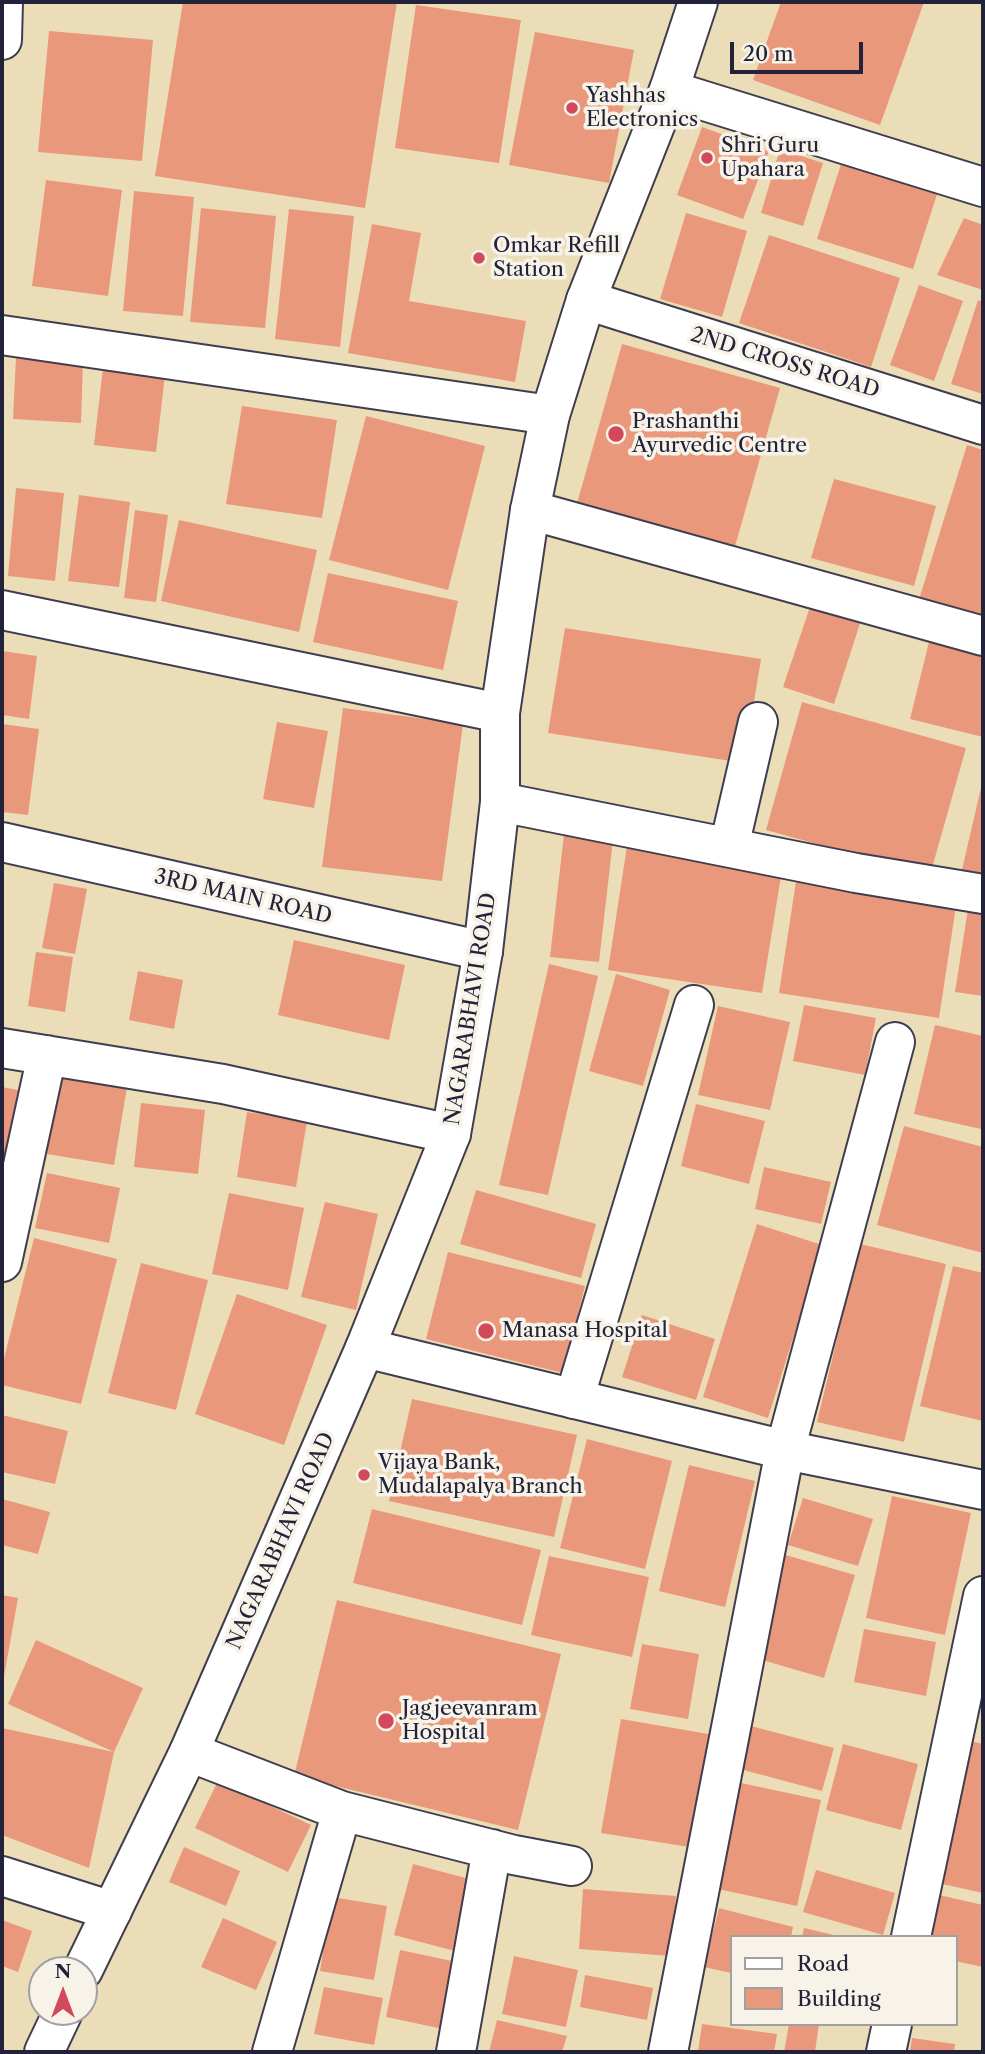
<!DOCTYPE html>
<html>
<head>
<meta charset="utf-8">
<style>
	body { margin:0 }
	#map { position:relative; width:985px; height:2054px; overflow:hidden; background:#ecddb9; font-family:"Libre Caslon Text",serif }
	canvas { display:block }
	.frame { position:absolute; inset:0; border:4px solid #22223b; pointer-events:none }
	.legend { position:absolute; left:730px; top:1935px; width:228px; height:91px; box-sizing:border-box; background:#f7f3e8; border:2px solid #a29fa3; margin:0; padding:9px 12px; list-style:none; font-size:21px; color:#22223b }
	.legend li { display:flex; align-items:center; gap:14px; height:35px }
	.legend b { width:35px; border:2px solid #a29fa3 }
	.north { position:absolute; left:28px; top:1956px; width:70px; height:70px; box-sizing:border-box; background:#f7f3e8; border:2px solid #a29fa3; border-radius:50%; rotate:0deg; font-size:19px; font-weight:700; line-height:28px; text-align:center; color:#22223b }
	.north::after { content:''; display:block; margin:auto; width:24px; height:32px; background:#d1495b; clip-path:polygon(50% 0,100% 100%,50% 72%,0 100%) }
	.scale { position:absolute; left:730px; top:42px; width:133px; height:32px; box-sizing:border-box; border:4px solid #22223b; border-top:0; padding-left:9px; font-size:21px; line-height:24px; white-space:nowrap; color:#22223b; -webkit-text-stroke:5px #f7f3e8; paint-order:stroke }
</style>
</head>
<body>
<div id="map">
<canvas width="985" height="2054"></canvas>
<div class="frame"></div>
<ul class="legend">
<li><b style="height:9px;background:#fff"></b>Road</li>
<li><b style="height:19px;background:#e9987b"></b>Building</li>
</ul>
<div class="north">N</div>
<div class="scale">20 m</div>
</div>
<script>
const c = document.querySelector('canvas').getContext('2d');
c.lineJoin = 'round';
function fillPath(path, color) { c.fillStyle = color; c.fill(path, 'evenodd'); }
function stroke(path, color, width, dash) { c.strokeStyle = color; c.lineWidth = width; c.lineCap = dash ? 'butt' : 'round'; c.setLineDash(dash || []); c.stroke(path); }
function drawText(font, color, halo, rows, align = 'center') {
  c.font = font + ' "Libre Caslon Text",serif'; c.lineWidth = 7; c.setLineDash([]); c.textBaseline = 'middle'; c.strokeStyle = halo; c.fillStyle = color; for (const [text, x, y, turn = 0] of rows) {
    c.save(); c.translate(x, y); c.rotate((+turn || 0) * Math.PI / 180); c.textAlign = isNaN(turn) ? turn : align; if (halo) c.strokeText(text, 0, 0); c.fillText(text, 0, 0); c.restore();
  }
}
fillPath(new Path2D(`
	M183,2H397L365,208L155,176Z
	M781,2H924L880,125L753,80Z
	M416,5L521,20L499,163L395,148Z
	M49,31L153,40L142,161L38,152Z
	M535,32L634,50L609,183L509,165Z
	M702,127L769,151L743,219L677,195Z
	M780,149L823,163L803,226L761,213Z
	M842,161L938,191L913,269L817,239Z
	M46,180L122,190L108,296L32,286Z
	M134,191L194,197L183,316L123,311Z
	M201,208L276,216L265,328L190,322Z
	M289,209L354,216L340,347L275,339Z
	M686,213L747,231L722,317L660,299Z
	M964,218L983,225V290L937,275Z
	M372,224L421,233L409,301L526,321L515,382L348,353Z
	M769,235L900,278L871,367L739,323Z
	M919,285L963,301L934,381L890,365Z
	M978,300L983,302V394L951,384Z
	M622,344L780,388L732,557L574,514Z
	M16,357L83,360L81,423L13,419Z
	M103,368L165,375L156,452L94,445Z
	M242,406L337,420L322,518L226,504Z
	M366,416L485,446L448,590L329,560Z
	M967,445L983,450V629L916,609Z
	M834,479L936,506L914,586L811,558Z
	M16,488L64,493L55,581L8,576Z
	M79,495L130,502L119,587L68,581Z
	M135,510L168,515L156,602L124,598Z
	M179,520L317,550L299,632L161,601Z
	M328,573L458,601L443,670L313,642Z
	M813,598L863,614L834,704L783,687Z
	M565,628L761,659L744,763L548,733Z
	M930,638L983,651V737L910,719Z
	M2,651L37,656L29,719L2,715Z
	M802,702L966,748L930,875L766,830Z
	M343,708L463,724L442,881L322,867Z
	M277,722L328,731L314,808L263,799Z
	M2,724L39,729L28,815L2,812Z
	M983,779V879L961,874Z
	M564,834L613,840L599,962L550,957Z
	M627,846L782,870L762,993L608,970Z
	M796,881L956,906L939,1018L779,993Z
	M54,883L87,889L75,954L42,948Z
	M968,909L983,911V996L955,992Z
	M294,940L405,965L389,1040L278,1015Z
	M36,952L73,957L65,1012L28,1006Z
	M549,964L598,976L548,1195L499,1185Z
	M138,971L183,980L174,1029L129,1020Z
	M616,974L670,990L643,1086L589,1071Z
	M804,1005L876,1018L865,1075L793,1061Z
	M718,1006L790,1022L770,1110L698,1095Z
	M935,1025L983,1036L981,1129L914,1114Z
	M60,1076L127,1087L114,1165L47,1154Z
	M2,1087L18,1090L3,1166H2Z
	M141,1103L205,1110L198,1174L134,1167Z
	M696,1104L765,1121L749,1184L681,1166Z
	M247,1112L307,1121L296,1187L237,1177Z
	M904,1126L983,1147V1253L877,1225Z
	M764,1167L831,1182L821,1224L755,1209Z
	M47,1173L120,1188L109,1243L35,1228Z
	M476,1190L596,1224L581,1278L460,1244Z
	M229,1193L304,1208L288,1290L212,1274Z
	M325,1202L378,1214L356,1310L301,1297Z
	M757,1224L822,1245L768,1418L703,1397Z
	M34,1238L117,1259L81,1404L2,1385V1367Z
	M860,1244L946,1264L904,1442L817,1422Z
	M448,1252L585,1286L563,1373L426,1339Z
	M141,1263L208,1280L176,1410L108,1393Z
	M953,1266L983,1273V1421L920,1406Z
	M237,1294L327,1325L284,1445L195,1414Z
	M642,1315L715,1339L696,1400L622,1377Z
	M412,1399L577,1435L554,1537L389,1501Z
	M2,1415L68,1431L55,1484L2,1472Z
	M587,1439L672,1461L645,1569L560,1548Z
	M689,1465L755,1481L725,1607L659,1591Z
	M892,1496L971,1513L945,1635L866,1618Z
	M803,1498L873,1519L858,1566L788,1545Z
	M2,1499L50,1512L38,1554L2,1545Z
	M372,1509L541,1550L522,1625L353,1583Z
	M782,1554L855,1575L824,1678L752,1657Z
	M549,1556L649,1577L632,1657L531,1635Z
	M2,1595L18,1598L3,1682H2Z
	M337,1600L561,1654L518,1830L294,1776Z
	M864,1629L936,1642L926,1696L854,1682Z
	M36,1640L143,1688L114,1752L8,1704Z
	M642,1644L699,1654L688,1719L630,1709Z
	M621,1719L720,1736L702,1849L601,1833Z
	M751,1726L834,1748L822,1791L740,1769Z
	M2,1728L114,1752L89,1868L2,1835Z
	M971,1741L983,1744V1893L938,1883Z
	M843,1744L918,1764L901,1830L826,1810Z
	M218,1781L311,1825L288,1872L195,1828Z
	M741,1783L821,1800L797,1906L718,1889Z
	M184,1847L240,1871L226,1906L169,1882Z
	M413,1864L473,1880L455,1951L394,1935Z
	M816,1870L895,1893L883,1935L803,1912Z
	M583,1889L676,1896L671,1956L579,1949Z
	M939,1895L983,1905V1967L955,1961V1937H930Z
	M332,1897L387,1906L374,1980L320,1971Z
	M719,1908L793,1927L791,1937H731V1973L704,1967Z
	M223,1918L277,1942L256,1990L201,1967Z
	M2,1920L32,1931L18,1972L2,1966Z
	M804,1928L838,1936V1937H802Z
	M400,1950L457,1962L443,2029L386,2017Z
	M514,1956L578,1970L566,2027L502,2014Z
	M585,1975L653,1988L647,2020L580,2007Z
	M324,1987L383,1998L374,2045L314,2034Z
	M497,2020L567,2036L562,2052H489Z
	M702,2024L777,2034L774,2052H698Z
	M789,2024H819L815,2052H784Z
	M912,2038L955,2044L954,2052H910Z`), '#e9987b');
const minor = new Path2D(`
	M2,40L3,2
	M669,90L983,187
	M586,300L983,425
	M2,335L550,415
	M530,510L983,636
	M2,610L500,713
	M500,802L856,873L983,894
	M2,842L483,951
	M729,847L758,722
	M2,1048L223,1084L451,1134
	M2,1262L47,1055
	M574,1399L694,1005
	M189,1752L342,1811L272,2052
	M342,1811L514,1855L572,1866
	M2,1876L112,1911
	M911,1937L983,1596
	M456,2052L492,1849
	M668,2052L785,1450L895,1042
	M886,2052L892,2024`);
const tertiary = new Path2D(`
	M365,1348L785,1450L983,1490`);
const secondary = new Path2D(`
	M83,1970L189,1752L365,1348L451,1134L483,951L500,802V713L530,510L550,415L586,300L669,90L698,2
	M44,2052L63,2012`);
stroke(minor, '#403e4e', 42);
stroke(tertiary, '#403e4e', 42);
stroke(secondary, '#403e4e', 42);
stroke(minor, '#fff', 38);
stroke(tertiary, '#fff', 38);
stroke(secondary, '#fff', 38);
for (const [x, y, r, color] of [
	[572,108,7,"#d1495b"],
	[707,158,7,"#d1495b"],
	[479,258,7,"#d1495b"],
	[616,434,9,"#d1495b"],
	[486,1331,9,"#d1495b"],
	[364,1475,7,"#d1495b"],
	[386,1721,9,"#d1495b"]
]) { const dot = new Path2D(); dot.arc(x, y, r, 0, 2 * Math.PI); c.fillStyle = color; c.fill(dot); stroke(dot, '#f7f3e8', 2.5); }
drawText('21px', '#22223b', '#f7f3e8', [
	["Yashhas",586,96],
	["Electronics",586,120],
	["Shri Guru",721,146],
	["Upahara",721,170],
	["Omkar Refill",493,246],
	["Station",493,270],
	["Prashanthi",632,422],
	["Ayurvedic Centre",632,446],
	["Manasa Hospital",502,1331],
	["Vijaya Bank,",378,1463],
	["Mudalapalya Branch",378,1487],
	["Jagjeevanram",402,1709],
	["Hospital",402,1733]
], 'left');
drawText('21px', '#22223b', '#f7f3e8', [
	["2ND CROSS ROAD",785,363,17],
	["3RD MAIN ROAD",243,897,13],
	["NAGARABHAVI ROAD",471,1009,-81],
	["NAGARABHAVI ROAD",281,1541,-66]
]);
</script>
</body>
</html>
